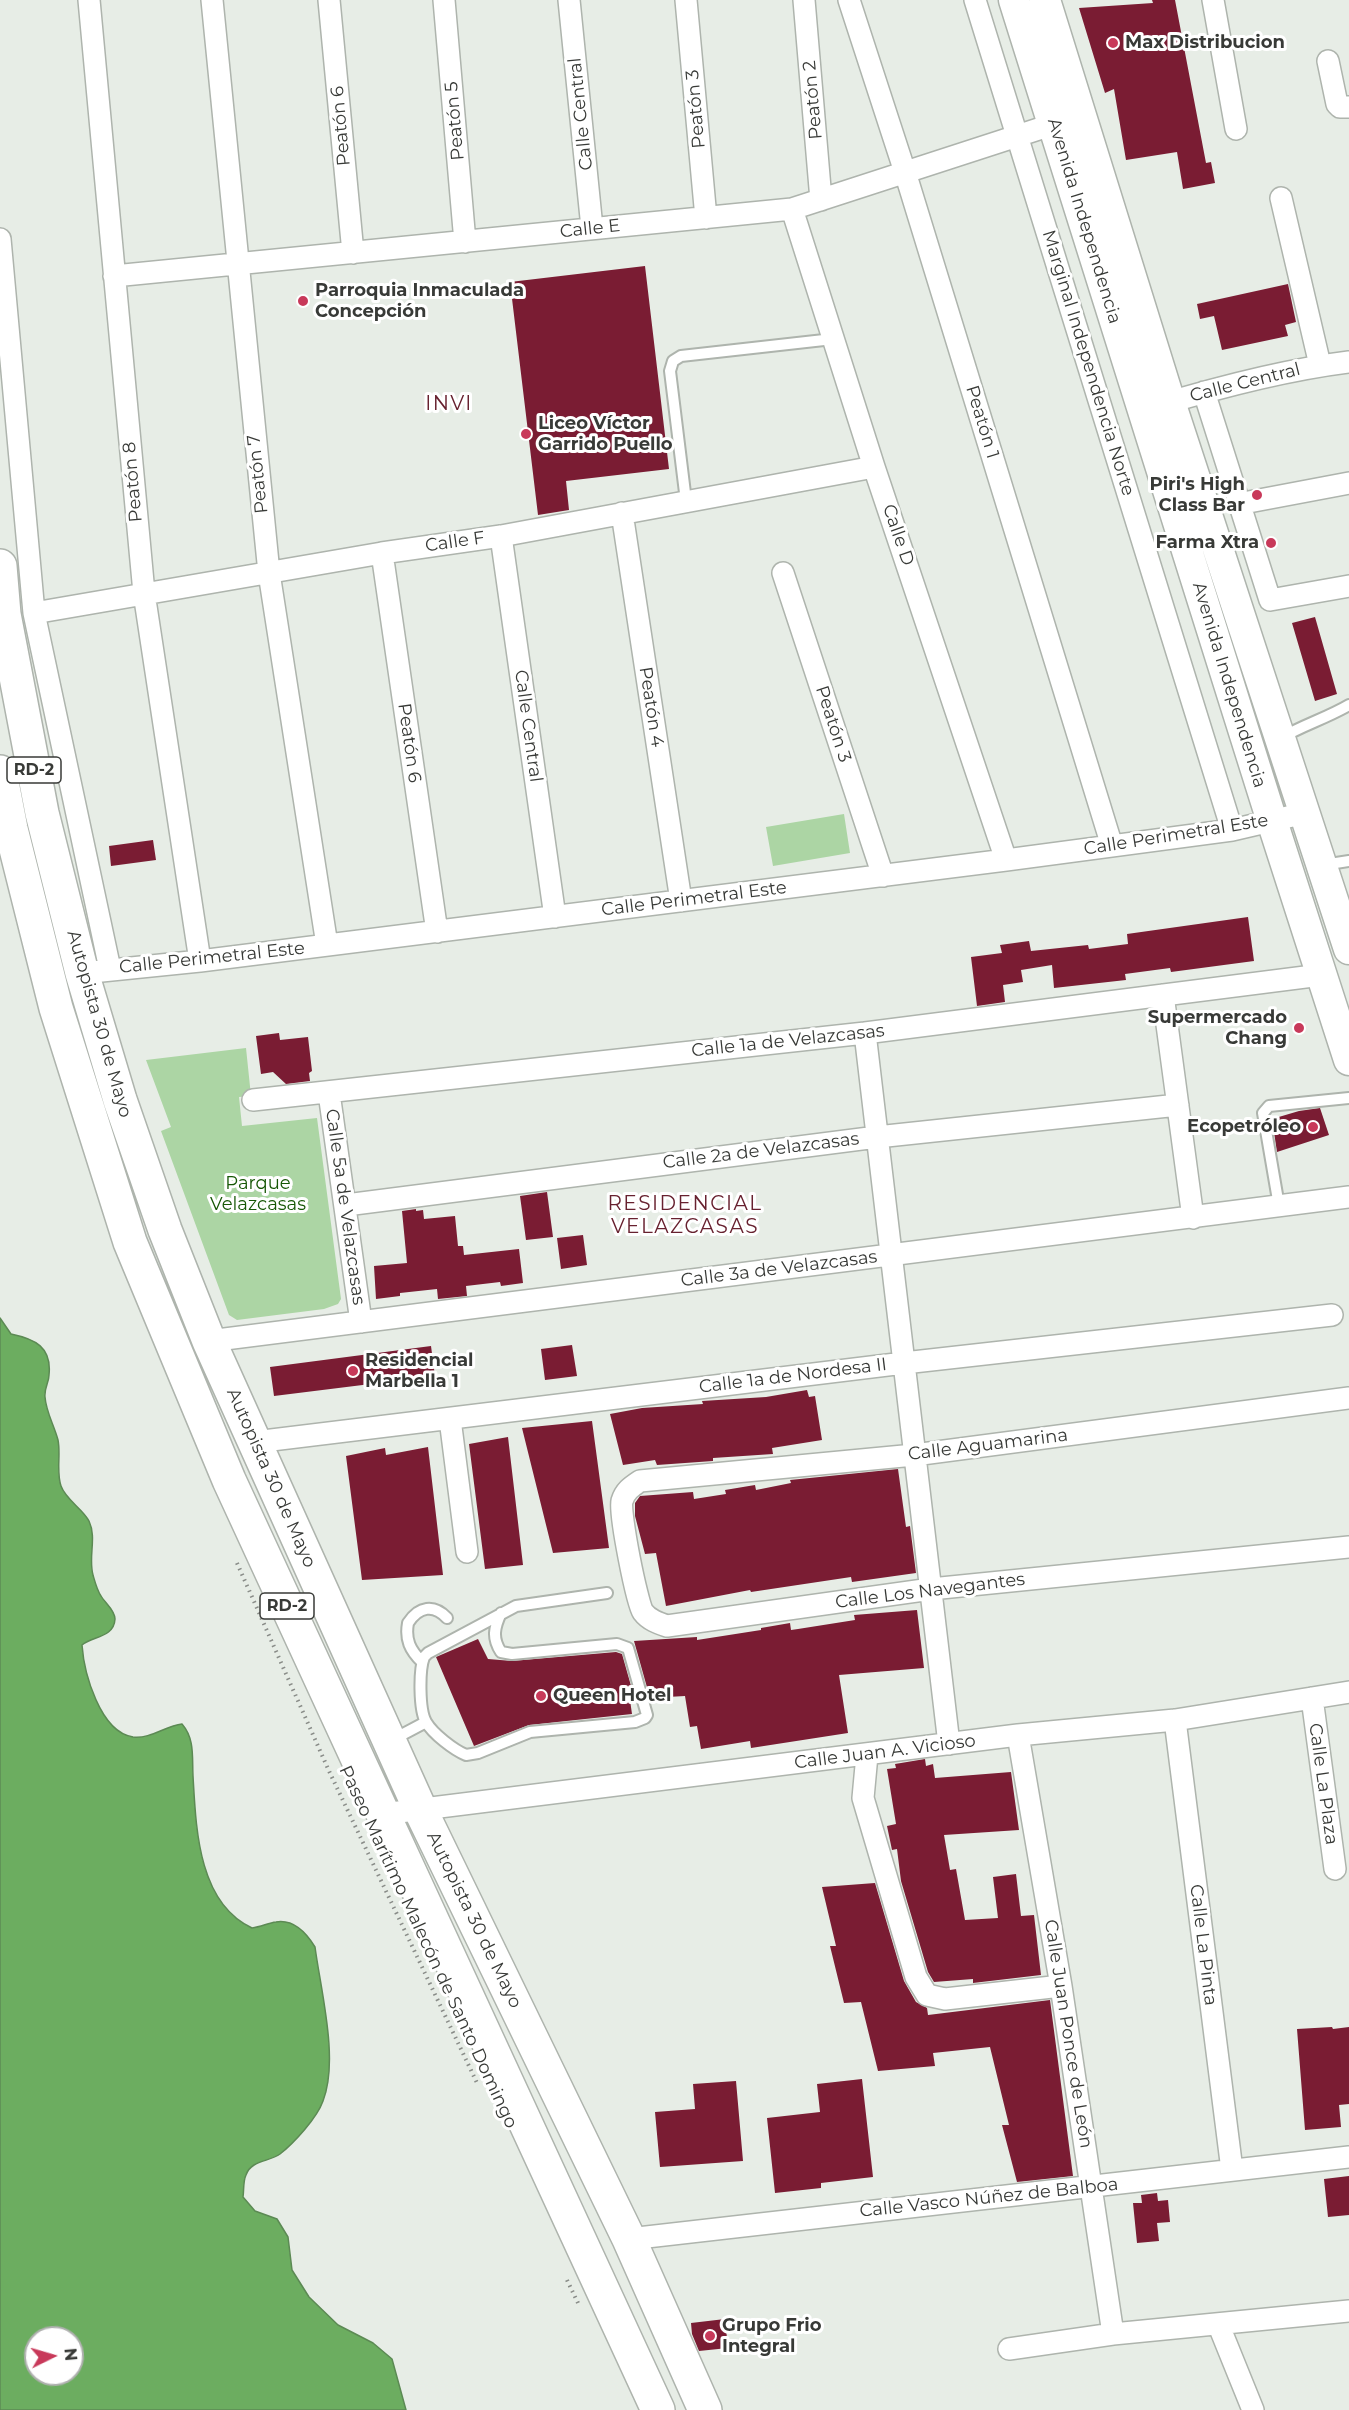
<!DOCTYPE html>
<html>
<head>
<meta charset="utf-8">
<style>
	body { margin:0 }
	#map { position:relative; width:1349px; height:2410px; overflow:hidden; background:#e7ede6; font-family:Montserrat,sans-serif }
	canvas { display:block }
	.north { position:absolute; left:24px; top:2326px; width:60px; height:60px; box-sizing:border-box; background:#fff; border:2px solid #afb0af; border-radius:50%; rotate:85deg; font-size:16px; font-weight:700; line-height:24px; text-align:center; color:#383a37 }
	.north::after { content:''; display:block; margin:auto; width:21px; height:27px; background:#c8395a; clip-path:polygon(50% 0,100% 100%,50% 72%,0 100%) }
</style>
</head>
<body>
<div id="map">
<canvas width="1349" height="2410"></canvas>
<div class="north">N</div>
</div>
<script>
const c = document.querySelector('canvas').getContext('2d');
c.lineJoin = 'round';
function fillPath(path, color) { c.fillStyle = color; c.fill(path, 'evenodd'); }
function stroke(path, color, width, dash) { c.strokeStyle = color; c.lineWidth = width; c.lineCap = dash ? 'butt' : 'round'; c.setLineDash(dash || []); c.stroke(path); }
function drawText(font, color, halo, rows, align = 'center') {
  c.font = font + ' Montserrat,sans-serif'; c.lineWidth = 6; c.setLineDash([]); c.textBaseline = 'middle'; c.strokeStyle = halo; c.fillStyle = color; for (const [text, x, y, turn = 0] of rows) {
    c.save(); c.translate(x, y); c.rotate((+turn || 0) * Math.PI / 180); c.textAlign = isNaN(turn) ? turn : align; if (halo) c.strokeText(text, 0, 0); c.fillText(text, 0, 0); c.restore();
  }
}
fillPath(new Path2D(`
	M844,814L850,853L773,866L766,827Z
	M246,1048L251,1096L239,1097L242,1126L317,1118L341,1299L338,1304L324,1309L237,1320L229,1315L161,1131L171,1127L146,1060Z`), '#acd5a4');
const water = new Path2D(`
	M0,1318L11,1334C35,1339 52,1347 49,1375C49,1383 44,1388 45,1397C46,1412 54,1425 58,1440C61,1455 56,1471 61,1486C66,1500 82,1508 89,1521C97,1538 88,1557 93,1575C95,1582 97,1590 101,1596C105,1603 115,1610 115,1619C114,1638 92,1636 82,1645C84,1673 100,1732 133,1737C151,1739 165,1726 182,1724C195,1739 192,1757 193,1776C196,1828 198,1903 252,1928C261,1927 268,1923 276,1922C294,1919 307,1934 315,1947C321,1992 339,2060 323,2101C317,2118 294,2143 280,2154C269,2162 251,2160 246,2175C243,2181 244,2191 243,2197L255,2211L277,2219L288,2237L292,2270L309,2297L338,2325L373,2343L392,2359L406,2410H0ZM36,2338H72V2374H36Z`);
fillPath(water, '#6cad60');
stroke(water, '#5c8a54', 1.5);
fillPath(new Path2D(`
	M1152,0H1175L1206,163L1211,162L1215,183L1183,189L1177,152L1126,160L1114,89L1105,93L1079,8L1153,3Z
	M645,266L669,469L566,481L569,510L538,515L510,282Z
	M1288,284L1296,322L1285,325L1288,336L1222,350L1214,316L1200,319L1197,304Z
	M1315,617L1337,694L1315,701L1292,623Z
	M153,840L156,860L111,866L109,846Z
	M1248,917L1254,961L1171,972L1170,968L1125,974L1126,980L1054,988L1052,965L1021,970L1023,982L1003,985L1005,1002L977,1006L971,957L1002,953L1000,945L1029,941L1031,951L1088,945L1089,949L1128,944L1127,934Z
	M279,1033L280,1040L308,1037L312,1071L309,1073L310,1081L286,1084L273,1072L261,1074L256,1036Z
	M1320,1108L1329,1135L1277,1152L1272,1119L1299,1111Z
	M547,1192L553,1237L526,1240L520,1196Z
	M416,1209V1211L423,1210L424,1219L455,1216L458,1246H463L464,1255L519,1249L523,1283L501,1286L500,1282L466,1286L467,1296L438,1299L437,1289L400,1293V1296L376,1299L374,1266L407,1263L402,1211Z
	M583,1235L587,1265L561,1269L557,1238Z
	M572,1345L577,1376L545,1380L541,1349Z
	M431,1346L435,1376L274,1396L270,1367Z
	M807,1390L809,1397L815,1396L822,1440L772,1448L773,1454L713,1458V1461L657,1465L655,1460L623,1465L610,1414L642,1408L703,1404L702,1401L766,1397Z
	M592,1421L609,1548L553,1553L522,1428Z
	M508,1437L523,1565L485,1569L469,1444Z
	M428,1447L443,1575L362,1580L346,1456L385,1448L386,1455Z
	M898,1469L906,1527L910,1526L916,1573L852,1582L851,1577L751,1592L750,1590L666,1606L656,1553L645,1554L635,1516V1503L640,1496L693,1492L694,1499L726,1494L725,1490L755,1485L756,1490L791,1483L790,1480Z
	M917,1610L924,1668L839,1675L848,1733L751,1748L750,1741L701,1749L697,1726L690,1727L685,1696L650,1698L634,1641L697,1637V1640L761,1630V1628L790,1623L791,1630L798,1629L855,1620L854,1615Z
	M478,1639L488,1659L512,1661L616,1652L622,1654L635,1700H630L632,1714L529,1725L474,1746L436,1657Z
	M925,1759L926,1766L933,1764L935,1778L1011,1772L1019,1830L944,1835L950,1870L956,1869L965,1920L998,1918L993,1877L1016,1874L1021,1916L1034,1915L1041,1975L973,1983V1979L934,1982L928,1972L901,1881L897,1849L892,1850L887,1826L896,1824L887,1769L896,1768L895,1764Z
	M875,1883L904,1981L916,2002L927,2008L928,2015L1050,2000L1073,2176L1017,2182L1002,2125H1009L990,2047L933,2053L935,2066L878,2071L861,2002L844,2003L830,1946H836L822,1887Z
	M1332,2027L1333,2029L1349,2027V2104L1339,2105L1341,2127L1305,2130L1297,2029Z
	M862,2079L873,2177L821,2183V2188L775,2193L767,2118L820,2112L817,2084Z
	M736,2081L743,2161L660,2167L655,2112L695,2109L693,2084Z
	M1349,2176V2215L1328,2217L1324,2179Z
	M1157,2193L1158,2201L1168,2200L1170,2222L1157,2223L1159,2241L1137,2243L1133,2203H1142L1141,2195Z
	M725,2319L728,2348L699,2351L692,2334L691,2323Z`), '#7a1c33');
const service = new Path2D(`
	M686,501L670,371L673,361L681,356L833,339
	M1281,738C1303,725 1327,718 1349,705
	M1323,865L1349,861
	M1279,1206L1263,1113L1269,1106L1349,1098
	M501,1613C494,1628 492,1638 501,1652L512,1654L617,1644L628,1648L647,1715L645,1718L635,1722L530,1732L478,1753L466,1755C454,1750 433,1734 426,1722C419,1710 419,1670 424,1657L428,1653L516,1606L607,1593
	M422,1662C410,1650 405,1640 408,1623C419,1606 434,1604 447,1618
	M392,1740L426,1722`);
const minor = new Path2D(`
	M89,0L144,593L200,961
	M212,0L269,573L327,945
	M329,0L353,253
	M444,0L465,242
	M569,0L592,228
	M686,0L706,218
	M804,0L821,200
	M849,0L905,172L1112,846
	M975,0L1232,830
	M1213,0L1236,129
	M1328,61L1337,104L1340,107H1349
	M1281,198L1320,365
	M792,209L874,467L1006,860
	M0,239L34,613L110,969
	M114,276L792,209L1054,124
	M1204,392L1270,600L1349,586
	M1157,406C1220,387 1284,370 1349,362
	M1238,504L1349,483
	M622,513L681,901
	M501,536L555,917
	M382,553L437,932
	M783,573L883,876
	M34,613L382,553L501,536L874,467
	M82,973L200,961L1006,860L1232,830L1305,813
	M1163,995L1193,1218
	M865,1033L949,1744
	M329,1093L361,1322
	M253,1100L865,1033L1321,975
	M346,1205L877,1137L1178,1105
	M209,1341L1349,1197
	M1349,1398L914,1455L640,1481C631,1487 625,1491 622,1501C619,1513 637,1603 643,1612C649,1620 658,1623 667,1626L931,1589L1349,1547
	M450,1419L467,1552
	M255,1442L904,1363L1332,1315
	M1312,1698L1335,1869
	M1175,1720L1232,2170
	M1018,1735L1061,1986L1113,2334
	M867,1755L863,1798L916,1977L927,1995L945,1999L1061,1986
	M383,1814L1018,1735L1175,1720L1349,1692
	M629,2239L1349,2157
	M1219,2326L1253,2410
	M1009,2349L1113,2334L1349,2311`);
const secondary = new Path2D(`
	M1014,0L1272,821L1349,1060
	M1045,0L1170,402L1349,949`);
const trunk = new Path2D(`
	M0,566L4,614L42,813L82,973L120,1100L165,1230L209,1341L420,1809L629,2239L705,2410
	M0,772L11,829L56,1008L130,1242L229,1480L658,2410`);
stroke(service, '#aeb4ad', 14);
stroke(minor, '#aeb4ad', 24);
stroke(secondary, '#aeb4ad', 33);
stroke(trunk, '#aeb4ad', 36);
stroke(new Path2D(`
	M237,1563L329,1771L478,2085
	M567,2280L578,2303`), '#898c88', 4, [1.5, 4.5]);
stroke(service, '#fff', 10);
stroke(minor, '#fff', 21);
stroke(secondary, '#fff', 30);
stroke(trunk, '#fff', 33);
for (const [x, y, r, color] of [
	[1113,43,6,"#c8395a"],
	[303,301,6,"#c8395a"],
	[526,434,6,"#c8395a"],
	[1257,495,6,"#c8395a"],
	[1271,543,6,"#c8395a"],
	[1299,1028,6,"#c8395a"],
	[1313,1127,6,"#c8395a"],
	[353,1371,6,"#c8395a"],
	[541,1696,6,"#c8395a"],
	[710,2336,6,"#c8395a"]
]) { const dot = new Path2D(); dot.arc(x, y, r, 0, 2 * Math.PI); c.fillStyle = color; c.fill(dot); stroke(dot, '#fff', 2); }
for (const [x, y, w] of [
	[34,770,54],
	[287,1606,54]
]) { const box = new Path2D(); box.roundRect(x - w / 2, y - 13, w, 26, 4.5); c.fillStyle = '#fff'; c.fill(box); stroke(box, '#383a37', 1.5); }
drawText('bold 16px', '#383a37', null, [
	["RD-2",34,770],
	["RD-2",287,1606]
]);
drawText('bold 18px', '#383a37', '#fff', [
	["Max Distribucion",1125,43],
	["Parroquia Inmaculada",315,291],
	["Concepción",315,312],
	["Liceo Víctor",538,424],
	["Garrido Puello",538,445],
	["Piri's High",1245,485,"right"],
	["Class Bar",1245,506,"right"],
	["Farma Xtra",1259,543,"right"],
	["Supermercado",1287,1018,"right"],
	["Chang",1287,1039,"right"],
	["Ecopetróleo",1301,1127,"right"],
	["Residencial",365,1361],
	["Marbella 1",365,1382],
	["Queen Hotel",553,1696],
	["Grupo Frio",722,2326],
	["Integral",722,2347]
], 'left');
drawText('18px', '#383a37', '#fff', [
	["Peatón 2",813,100,-95],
	["Peatón 3",696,109,-95],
	["Calle Central",581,114,-96],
	["Peatón 5",455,121,-95],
	["Peatón 6",341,126,-95],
	["Avenida Independencia",1084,221,73],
	["Calle E",590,229,-6],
	["Marginal Independencia Norte",1088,363,73],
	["Calle Central",1245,383,-14],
	["Peatón 1",982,422,73],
	["Peatón 7",258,474,-96],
	["Peatón 8",133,482,-95],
	["Calle D",898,535,71],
	["Calle F",455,542,-8],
	["Avenida Independencia",1229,685,73],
	["Peatón 4",651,707,81],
	["Peatón 3",833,724,72],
	["Calle Central",528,726,82],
	["Peatón 6",409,743,82],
	["Calle Perimetral Este",1176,835,-9],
	["Calle Perimetral Este",694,899,-7],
	["Calle Perimetral Este",212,958,-6],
	["Autopista 30 de Mayo",99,1024,74],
	["Calle 1a de Velazcasas",788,1041,-6],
	["Calle 2a de Velazcasas",761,1151,-7],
	["Calle 5a de Velazcasas",345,1207,82],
	["Calle 3a de Velazcasas",779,1269,-7],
	["Calle 1a de Nordesa II",793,1376,-7],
	["Calle Aguamarina",988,1445,-7],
	["Autopista 30 de Mayo",271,1478,66],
	["Calle Los Navegantes",930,1591,-7],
	["Calle Juan A. Vicioso",885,1752,-7],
	["Calle La Plaza",1323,1784,82],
	["Autopista 30 de Mayo",474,1920,64],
	["Calle La Pinta",1203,1945,83],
	["Paseo Marítimo Malecón de Santo Domingo",428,1947,65],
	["Calle Juan Ponce de León",1068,2034,81],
	["Calle Vasco Núñez de Balboa",989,2198,-6]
]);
drawText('18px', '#165705', '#fff', [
	["Parque",258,1184],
	["Velazcasas",258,1205]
]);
c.letterSpacing = '1.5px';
drawText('20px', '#67212f', '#fff', [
	["INVI",449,404],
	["RESIDENCIAL",685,1204],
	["VELAZCASAS",685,1227]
]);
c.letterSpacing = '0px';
</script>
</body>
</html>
